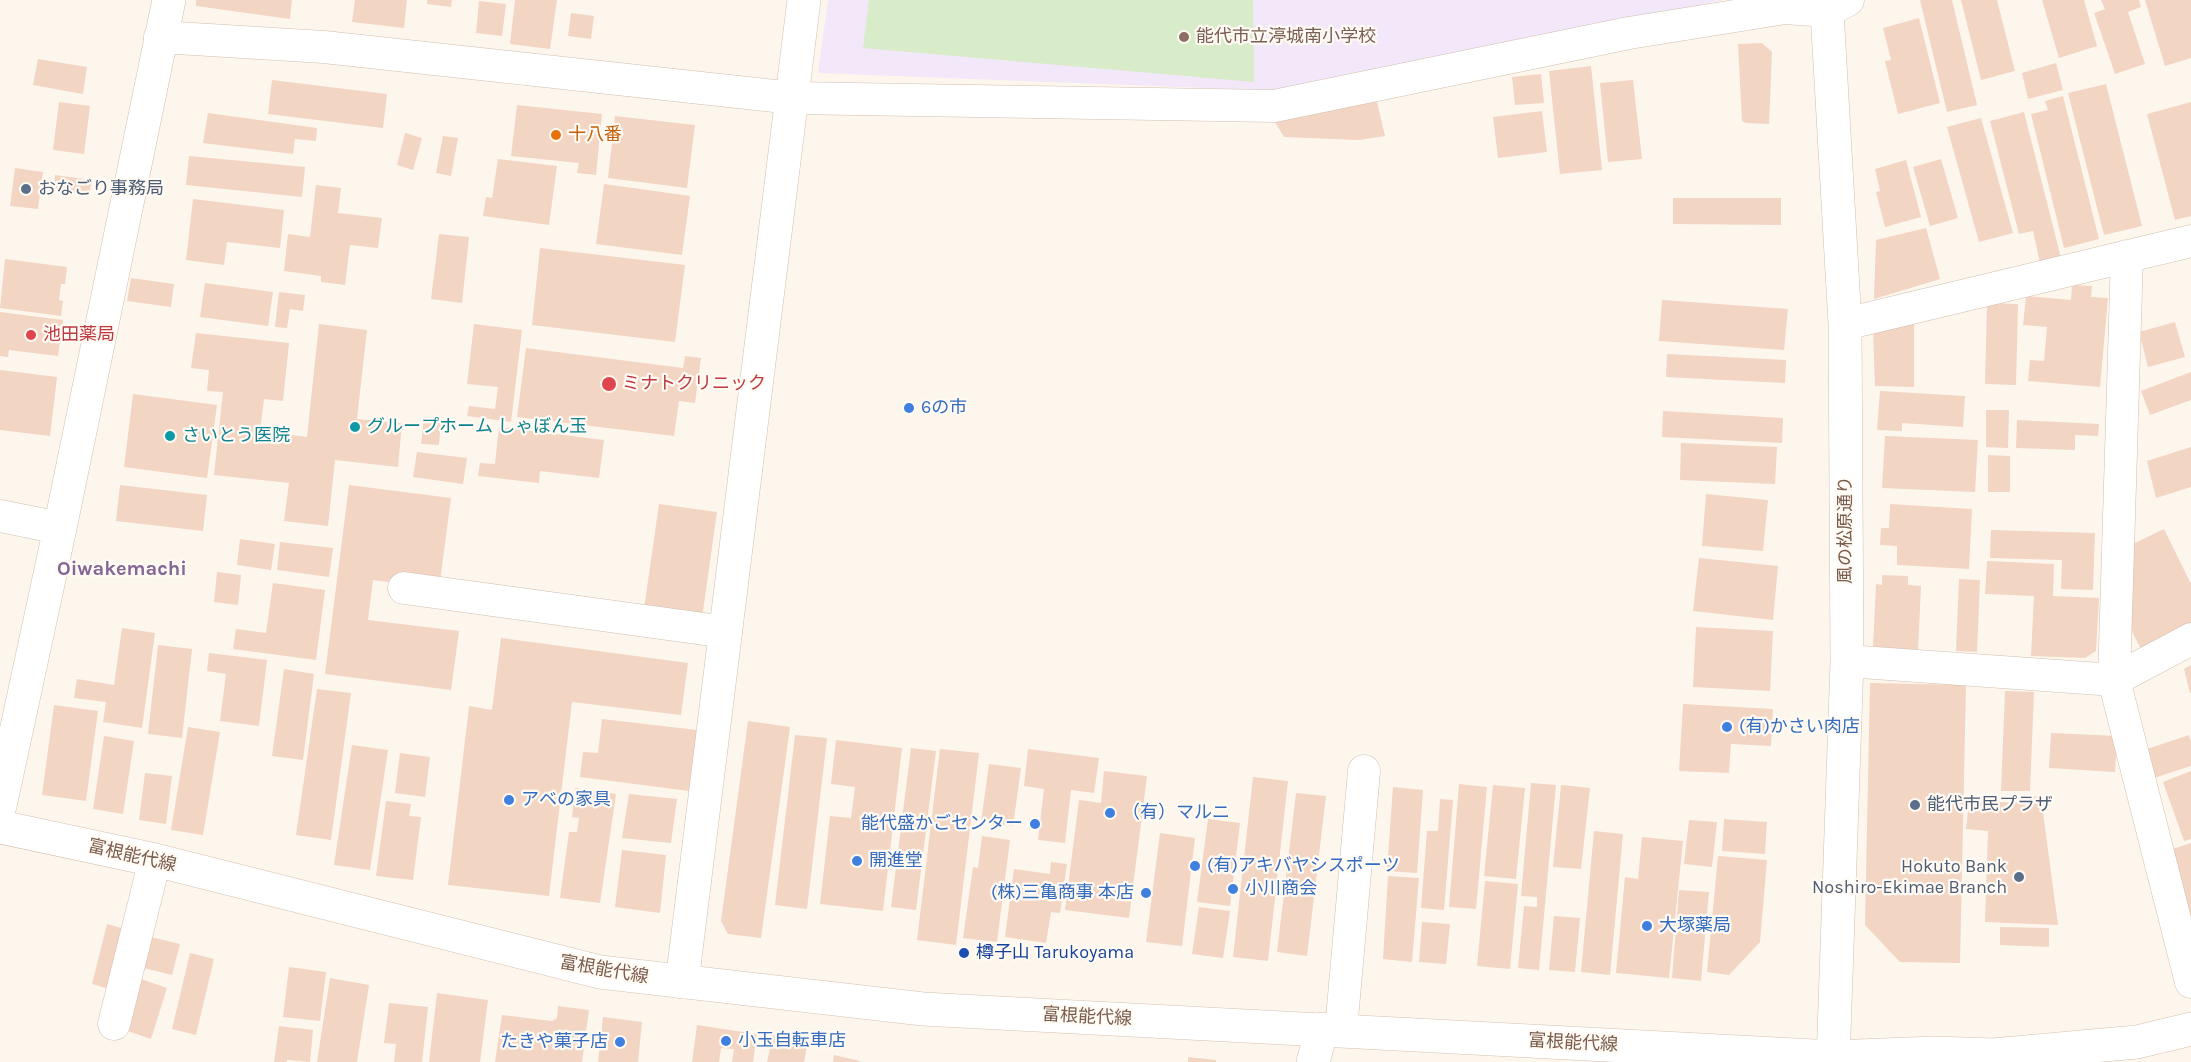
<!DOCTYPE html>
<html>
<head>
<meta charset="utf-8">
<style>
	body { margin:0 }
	canvas { display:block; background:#fdf6ec }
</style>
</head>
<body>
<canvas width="2191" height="1062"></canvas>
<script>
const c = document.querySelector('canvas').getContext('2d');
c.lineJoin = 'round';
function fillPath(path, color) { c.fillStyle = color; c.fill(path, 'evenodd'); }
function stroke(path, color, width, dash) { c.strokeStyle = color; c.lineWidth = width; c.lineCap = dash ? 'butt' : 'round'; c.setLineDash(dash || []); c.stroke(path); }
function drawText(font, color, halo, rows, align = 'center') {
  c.font = font + ' Karla,"Noto Sans JP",sans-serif'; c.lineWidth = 4.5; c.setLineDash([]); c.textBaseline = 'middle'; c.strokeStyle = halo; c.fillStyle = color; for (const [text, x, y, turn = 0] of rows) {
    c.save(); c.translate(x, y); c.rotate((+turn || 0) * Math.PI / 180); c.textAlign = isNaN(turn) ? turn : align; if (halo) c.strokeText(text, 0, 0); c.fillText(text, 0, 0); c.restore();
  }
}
fillPath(new Path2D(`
	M828,0H1723L1282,91L818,73Z`), '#f3e8fa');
fillPath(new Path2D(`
	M869,0H1253L1254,82L863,48Z`), '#d8ecc9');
fillPath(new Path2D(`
	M196,0H292L290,19L196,6Z
	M355,0H407L404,28L352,22Z
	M427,0H452L451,7L427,4Z
	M515,0H557L550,49L510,44Z
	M1920,0H1952L1977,105L1947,112Z
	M1961,0H1997L2015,71L1981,80Z
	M2042,0H2084L2097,46L2059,58Z
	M2101,0H2139L2141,7L2128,12L2145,64L2115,74L2094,13L2105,9Z
	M2145,0H2191V58L2165,66Z
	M479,1L506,4L502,36L476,33Z
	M571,13L594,16L591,39L568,36Z
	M1919,18L1940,103L1898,114L1885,61L1891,60L1883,28Z
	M1762,43L1772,52L1769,124L1746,123L1742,121L1738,44Z
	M38,59L87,67L83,94L33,85Z
	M2056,63L2063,90L2028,99L2022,73Z
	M1591,66L1602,170L1560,174L1549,71Z
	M1541,74L1544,103L1515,105L1512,77Z
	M272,80L387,94L383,128L268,114Z
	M1633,80L1642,159L1608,162L1600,83Z
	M2106,84L2142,226L2104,235L2068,93Z
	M2063,96L2099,239L2064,248L2031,114L2048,110L2045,101Z
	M1376,98L1385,136L1359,140L1284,137L1273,119Z
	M59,102L90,106L84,154L53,150Z
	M2191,102V216L2175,220L2147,114Z
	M517,105L602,114L596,175L577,173L579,163L511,156Z
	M1542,111L1547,152L1498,158L1493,117Z
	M2024,112L2061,258L2040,263L2033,231L2019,234L1990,121Z
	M208,113L317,128L316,141L295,139L293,154L203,143Z
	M615,116L695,125L687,188L608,178Z
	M1981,118L2013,233L1979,242L1947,127Z
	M405,133L422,138L413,170L397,165Z
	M443,136L458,138L451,176L436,173Z
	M189,156L305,167L302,197L186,185Z
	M498,159L557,166L549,225L483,216L486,197L492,198Z
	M1941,159L1958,218L1930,226L1913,167Z
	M1906,160L1921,217L1885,227L1876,192L1880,191L1875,169Z
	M15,168L43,172L38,209L10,206Z
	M55,175L92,180L89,195L54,189Z
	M604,184L690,196L682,255L596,244Z
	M316,185L341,188L338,213L382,218L378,248L350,245L345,285L321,282V276L284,271L288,234L310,237Z
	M1673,198H1781V225L1673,224Z
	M193,199L284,210L280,248L227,242L224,265L186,260Z
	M1926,228L1940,279L1874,299L1876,240Z
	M439,234L469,237L462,303L431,299Z
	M540,248L685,265L675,342L532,325Z
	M5,259L67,267L65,284H61L59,300L63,301L61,316L0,308Z
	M131,278L174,284L171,307L127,301Z
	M205,283L273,292L268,326L200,317Z
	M2072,285L2092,286L2091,297L2108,298L2100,387L2028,381L2030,360L2044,361L2047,327L2023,325L2026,296L2071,300Z
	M279,292L305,295L303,311L290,309L287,328L275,327Z
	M1662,300L1788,309L1784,350L1659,341Z
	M1987,303L2018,304L2016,385L1985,384Z
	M0,312L63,320L58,356L9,350L8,357L0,356Z
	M1914,320V387L1875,386L1873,330Z
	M2175,322L2185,357L2148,367L2139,332Z
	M319,324L367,330L357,419L402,423L398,467L335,460L328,526L284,521L289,483L214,475L223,392L207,391L209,370L191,368L196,333L289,343L283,401L264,399L260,431L307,437Z
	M474,324L522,330L511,422L467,416L469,406L495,409L498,387L467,384Z
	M526,348L683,368L685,356L701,358L695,403L679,401L674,436L517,417Z
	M1667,354L1786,360L1785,383L1666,377Z
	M0,370L57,377L50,436L0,430Z
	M2191,372V400L2150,415L2141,391Z
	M1880,391L1965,396L1963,427L1902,423V431L1877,430Z
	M133,394L217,405L207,478L124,467Z
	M1986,410H2009L2008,448L1986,447Z
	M1663,411L1783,418L1782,443L1662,437Z
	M424,418L441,420L439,445L421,444Z
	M2017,420L2099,424L2098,436L2075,435V450L2016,448Z
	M499,427L604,440L599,478L540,471L539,483L478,476L480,463L495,464Z
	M1885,436L1978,440L1975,492L1882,488Z
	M1681,443L1777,447L1775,484L1680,480Z
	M2191,447V487L2156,498L2147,461Z
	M417,452L467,458L463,484L413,477Z
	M1988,455L2010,456V492H1988Z
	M120,485L207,495L203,531L116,521Z
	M349,485L451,498L439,589L373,580L368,620L459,631L451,690L325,674Z
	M1706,494L1768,500L1763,551L1702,546Z
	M659,504L717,512L702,618L644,609Z
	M1890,504L1972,509L1969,569L1897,565V546L1880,545L1881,528H1889Z
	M2164,529L2191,584V629L2143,653L2127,622L2131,545Z
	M1991,530L2095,533L2093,590L2061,589L2062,560L1990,558Z
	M240,539L275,544L271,570L237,565Z
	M280,542L333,548L329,577L277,570Z
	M1699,558L1778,566L1773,620L1693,611Z
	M1987,561L2054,564L2053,596L2099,598L2096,651L2085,658L2031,656L2034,596L1985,594Z
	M217,572L241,575L238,605L214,602Z
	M1882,575L1908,576V585L1921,586L1918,650L1873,648L1876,584L1882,585Z
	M1959,579L1980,580L1977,652L1956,651Z
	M273,583L325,590L316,660L233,649L236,629L266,633Z
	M1696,627L1773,631L1770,691L1693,687Z
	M122,628L155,633L142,728L103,722L106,702L74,698L77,679L114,685Z
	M501,638L688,663L681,715L572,702L549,896L448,885L469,706L492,710Z
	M158,645L192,649L182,738L148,734Z
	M209,653L267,660L259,726L220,721L226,674L207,671Z
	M2191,665V693H2190L2184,669Z
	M284,669L314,674L303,760L272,756Z
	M1870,683L1966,685L1960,963L1900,962L1865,925Z
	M317,689L351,693L331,840L296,835Z
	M2005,691L2034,692L2030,791H2001Z
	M1683,704L1773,709L1771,746L1731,744L1729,773L1679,771Z
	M54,705L98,711L86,801L42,795Z
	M602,719L697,730L689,791L580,777L583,752L598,753Z
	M748,721L790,727L761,938L728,934L721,921Z
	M188,727L220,732L203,835L171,830Z
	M2051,733L2117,736L2115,772L2049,768Z
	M795,735L827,738L807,909L775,905Z
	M2189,735L2191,742V766L2154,778L2144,750Z
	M104,736L134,741L123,814L93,809Z
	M836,740L902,748L883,911L820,904L830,816L851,818L855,787L831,784Z
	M352,745L388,750L370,870L334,865Z
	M911,748L936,751L916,910L891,907Z
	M940,749L979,753L956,945L917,940Z
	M1028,749L1099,758L1094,793L1071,790L1065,843L1038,840L1044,789L1024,786Z
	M400,753L430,757L425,797L395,793Z
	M989,764L1021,768L1013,826L981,822Z
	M1104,771L1147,776L1129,918L1065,910L1079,800L1101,803Z
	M2191,771V839L2184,841L2163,782Z
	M145,773L172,776L166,824L139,820Z
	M1253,777L1288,781L1268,961L1233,957Z
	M1531,783L1556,785L1539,970L1518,968L1524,906L1537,907V897L1521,896Z
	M1459,784L1487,787L1476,909L1449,907Z
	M1493,785L1525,788L1516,879L1484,876Z
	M1561,785L1590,788L1581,869L1553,867Z
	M1393,787L1423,790L1417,873L1387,871Z
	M575,788L616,794L600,903L560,898L569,832H577L579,818L572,817Z
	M1296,793L1326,796L1307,956L1277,952Z
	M629,794L677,799L671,843L622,838Z
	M2024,796L2041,797L2058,925L1985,922L1988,831L1966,829L1969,801L2023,803Z
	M1440,799L1453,800L1444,910L1421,908L1427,831H1438Z
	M386,801L411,804L409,816L421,817L413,880L376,876Z
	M1208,819L1240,823L1230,906L1197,902Z
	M1724,819L1767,822L1765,854L1722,851Z
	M1689,820L1717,822L1712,867L1684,864Z
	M1594,831L1623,834L1610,975L1581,972Z
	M1160,833L1195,838L1182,946L1146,942Z
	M982,836L1010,840L997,942L963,938L973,867L978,868Z
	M1642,837L1683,841L1669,978L1616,973L1625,877L1638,879Z
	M2191,843V923L2166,851Z
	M622,850L666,855L660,913L615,907Z
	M1718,856L1767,860L1760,942L1729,975L1707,972Z
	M1051,862L1067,864L1060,913L1051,912L1046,943L1005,937L1014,869L1050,874Z
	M1388,876L1419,878L1412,962L1383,959Z
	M1485,881L1518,884L1510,969L1477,966Z
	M1679,890L1709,892L1701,981L1672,978Z
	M1199,907L1230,911L1223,958L1192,954Z
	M1554,916L1580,918L1575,972L1549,970Z
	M1422,922L1450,924L1446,964L1419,962Z
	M107,924L128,930L113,990L92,984Z
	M2000,927L2049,928V947L2000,945Z
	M151,937L180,944L172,975L144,968Z
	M190,953L214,959L196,1035L172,1029Z
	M289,967L326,972L320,1021L283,1017Z
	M138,978L167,988L151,1039L122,1029Z
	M330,978L369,985L357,1062H317Z
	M437,993L488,1000L480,1062H429Z
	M389,1003L428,1007L422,1062H394L396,1044L384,1043Z
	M558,1006L589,1010L582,1062H495L502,1015L552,1021L557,1018Z
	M603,1017L642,1022L638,1062H598Z
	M697,1025L757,1034L753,1062H732L734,1049L721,1048L719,1062H692Z
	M279,1026L313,1030L310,1062L287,1060V1062H274Z
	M773,1035L808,1041L804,1062H767Z
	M834,1055L860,1061V1062H833Z
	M1188,1057L1216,1060V1062H1188Z`), '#f3d5c3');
const minor = new Path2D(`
	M160,37L324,47L793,98L1274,106L1629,33L1785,8L1827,11L1848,0
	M2127,256L2114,680L2191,982
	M1845,324L2191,241
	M0,516L60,528
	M404,588L726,632
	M1847,661L2114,680L2191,639
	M114,1024L155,860
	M1341,1030L1364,771`);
const tertiary = new Path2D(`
	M1832,0L1827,11L1845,324L1847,661L1833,1062
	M0,806L60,528L169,0
	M682,982L804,0
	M1313,1062L1322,1029`);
const secondary = new Path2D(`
	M0,827L155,860L600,972L923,1009L1833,1057L1934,1053L1993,1055L2137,1042L2191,1029`);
stroke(minor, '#d1beb0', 33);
stroke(tertiary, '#d1beb0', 34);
stroke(secondary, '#d6c0b0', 34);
stroke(minor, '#fff', 32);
stroke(tertiary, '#fff', 33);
stroke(secondary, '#fff', 33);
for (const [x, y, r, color] of [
	[1184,37,6,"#8d6e63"],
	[556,135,6,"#e8710a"],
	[26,189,6,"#5c6f8a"],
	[31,335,6,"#e0444e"],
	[609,384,8,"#e0444e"],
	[909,408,6,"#3f7fe0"],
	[355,427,6,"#0f9aa8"],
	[170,436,6,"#0f9aa8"],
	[1727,727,6,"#3f7fe0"],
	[509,800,6,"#3f7fe0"],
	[1915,805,6,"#5c6f8a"],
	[1110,813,6,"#3f7fe0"],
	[1035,824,6,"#3f7fe0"],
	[857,861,6,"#3f7fe0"],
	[1195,866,6,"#3f7fe0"],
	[2019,877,6,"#5c6f8a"],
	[1233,889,6,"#3f7fe0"],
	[1146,893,6,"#3f7fe0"],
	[1647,926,6,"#3f7fe0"],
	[964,953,6,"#1a4fb4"],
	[726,1041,6,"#3f7fe0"],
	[620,1042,6,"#3f7fe0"]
]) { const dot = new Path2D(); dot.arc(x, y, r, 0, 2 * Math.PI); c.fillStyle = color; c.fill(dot); stroke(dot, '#fffaf3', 2); }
drawText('18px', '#785e54', '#fffaf3', [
	["能代市立渟城南小学校",1196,37]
], 'left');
drawText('18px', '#c56008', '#fffaf3', [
	["十八番",568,135]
], 'left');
drawText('18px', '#4e5e75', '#fffaf3', [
	["おなごり事務局",38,189],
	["能代市民プラザ",1927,805],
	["Hokuto Bank",2007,867,"right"],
	["Noshiro-Ekimae Branch",2007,888,"right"]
], 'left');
drawText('18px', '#be3a42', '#fffaf3', [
	["池田薬局",43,335],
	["ミナトクリニック",622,384]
], 'left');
drawText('18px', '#366cbe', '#fffaf3', [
	["6の市",921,408],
	["(有)かさい肉店",1739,727],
	["アベの家具",521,800],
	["（有）マルニ",1122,813],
	["能代盛かごセンター",1023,824,"right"],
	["開進堂",869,861],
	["(有)アキバヤシスポーツ",1207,866],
	["小川商会",1245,889],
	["(株)三亀商事 本店",1134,893,"right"],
	["大塚薬局",1659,926],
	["小玉自転車店",738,1041],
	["たきや菓子店",608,1042,"right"]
], 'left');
drawText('18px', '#0d838f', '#fffaf3', [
	["グループホーム しゃぼん玉",367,427],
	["さいとう医院",182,436]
], 'left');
drawText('18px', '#7a5c4d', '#fffaf3', [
	["風の松原通り",1846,530,-90],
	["富根能代線",132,856,13],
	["富根能代線",604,970,10],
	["富根能代線",1087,1017,3],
	["富根能代線",1573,1043,3]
]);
drawText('18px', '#164399', '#fffaf3', [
	["樽子山 Tarukoyama",976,953]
], 'left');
drawText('bold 20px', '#846695', '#fffaf3', [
	["Oiwakemachi",122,569]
]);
</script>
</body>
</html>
